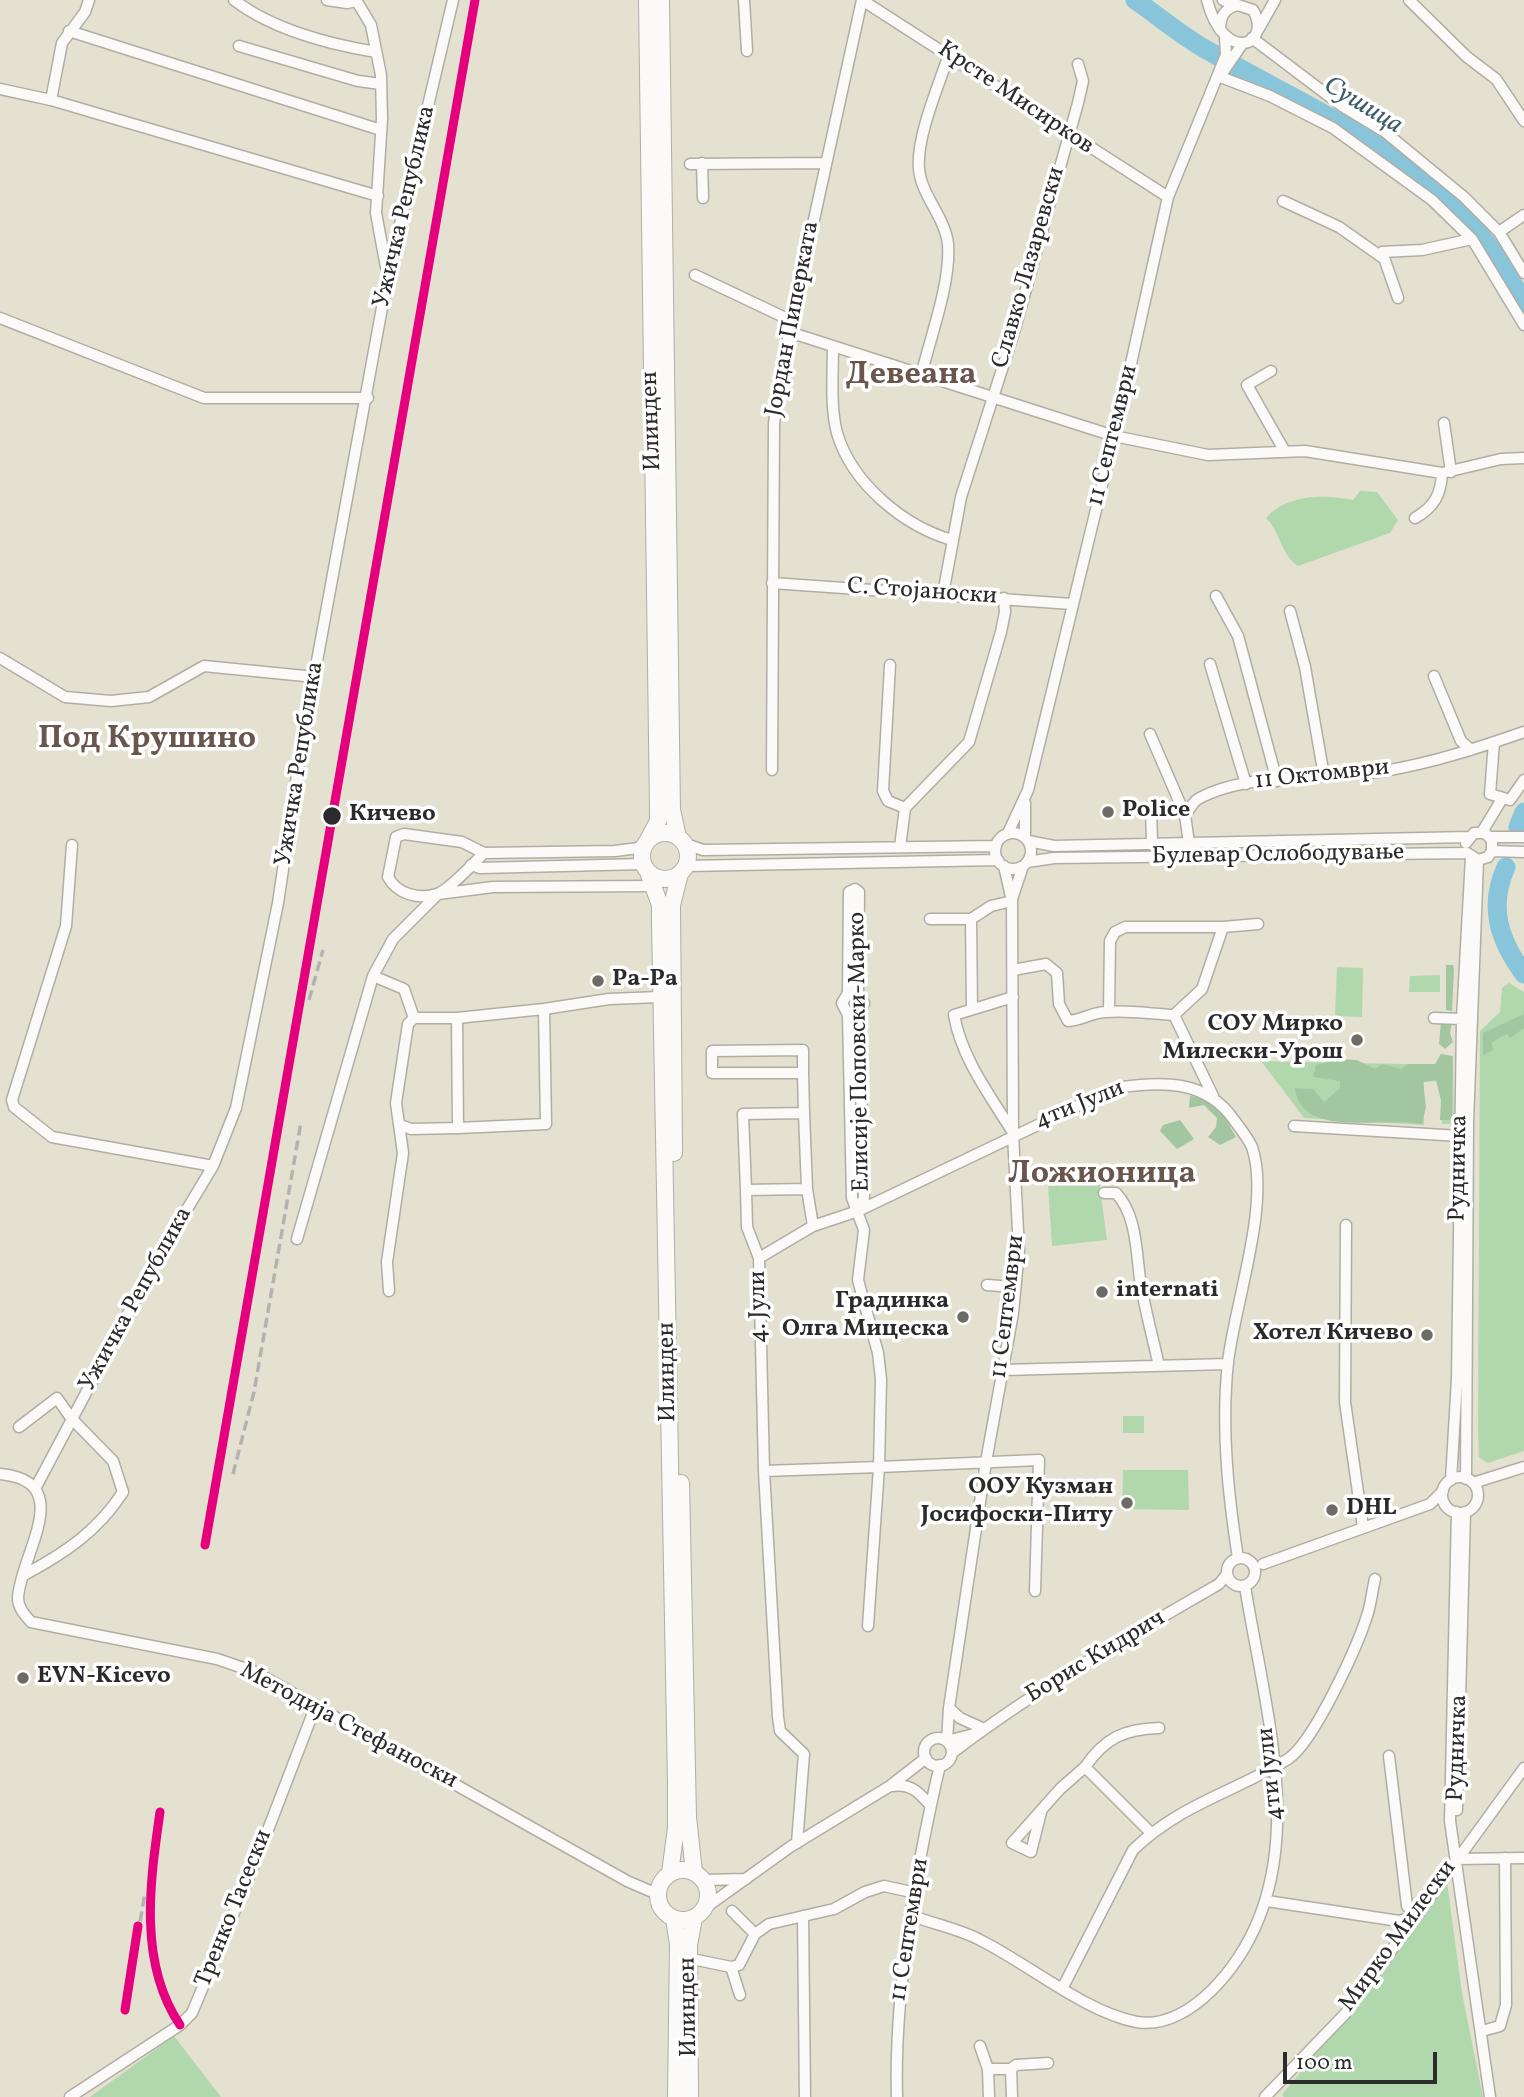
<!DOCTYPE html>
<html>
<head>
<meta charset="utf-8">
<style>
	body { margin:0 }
	#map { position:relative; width:1524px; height:2097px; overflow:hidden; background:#e4e1d1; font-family:Vollkorn,serif }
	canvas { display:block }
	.scale { position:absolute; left:1283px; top:2052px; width:154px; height:32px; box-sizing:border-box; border:4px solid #2b2b2b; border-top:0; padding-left:9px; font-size:21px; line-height:24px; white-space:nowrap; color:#2b2b2b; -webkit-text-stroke:5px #fff; paint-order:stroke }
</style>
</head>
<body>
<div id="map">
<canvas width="1524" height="2097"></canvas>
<div class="scale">100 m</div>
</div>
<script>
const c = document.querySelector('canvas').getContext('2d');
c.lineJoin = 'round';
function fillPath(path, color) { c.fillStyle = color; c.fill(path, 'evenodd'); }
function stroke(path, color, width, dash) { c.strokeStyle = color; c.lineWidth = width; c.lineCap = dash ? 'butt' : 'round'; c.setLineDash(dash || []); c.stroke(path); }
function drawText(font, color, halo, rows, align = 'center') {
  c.font = font + ' Vollkorn,serif'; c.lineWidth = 7; c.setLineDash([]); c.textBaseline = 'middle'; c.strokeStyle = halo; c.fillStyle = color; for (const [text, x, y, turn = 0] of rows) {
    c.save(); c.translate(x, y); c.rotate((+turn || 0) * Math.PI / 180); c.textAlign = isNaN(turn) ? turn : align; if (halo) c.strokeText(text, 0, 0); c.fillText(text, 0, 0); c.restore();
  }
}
fillPath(new Path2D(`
	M1360,491L1377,492L1398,520L1390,533L1298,566C1280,554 1281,532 1266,518C1287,494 1324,494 1353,500Z
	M1337,967L1363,968L1362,1017L1335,1016Z
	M1440,975V992H1409L1410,976Z
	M1509,983L1524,992V1451L1488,1463L1479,1457L1478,1427L1480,1031L1500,1012L1502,988Z
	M1261,1061L1453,1065L1454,1124H1442L1441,1081L1424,1082V1125L1304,1118Z
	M1099,1180L1107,1240L1052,1246L1048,1186Z
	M1123,1416H1144V1433H1123Z
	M1123,1470H1188L1189,1510L1122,1509Z
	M1447,1882L1462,1993L1483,2097H1284L1282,2095L1397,1953Z
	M174,2036L221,2097H90Z`), '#b0d8ac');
fillPath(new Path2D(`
	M1446,965H1453L1454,969L1452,1011L1446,1010Z
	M1524,1014V1028L1510,1038L1507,1034L1492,1042L1493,1050L1483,1055V1033Z
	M1441,1021L1452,1023L1450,1033L1453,1042L1445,1049L1439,1044Z
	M1441,1054L1453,1056L1452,1120H1440L1441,1101L1436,1080L1423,1082L1426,1107L1422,1124C1386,1116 1300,1140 1295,1088L1313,1089L1324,1102L1340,1088V1081L1313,1077L1316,1065L1338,1059L1357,1060L1375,1069L1382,1064L1401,1069L1408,1064H1435Z
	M1190,1096C1217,1098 1224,1116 1236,1137L1220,1145L1208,1137L1216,1127L1217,1118L1204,1105L1189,1108Z
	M1180,1120L1194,1139L1177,1149L1160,1131L1163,1125Z`), '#a2c7a0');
stroke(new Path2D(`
	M1135,0C1157,15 1178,33 1200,46C1288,98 1383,135 1456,208C1485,236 1505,269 1524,303
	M1518,827L1524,812
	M1506,867C1488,907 1499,940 1524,974`), '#88c5da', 19);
const street = new Path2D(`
	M234,0C273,30 328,44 376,52
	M327,0L347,3L356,1
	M356,0L371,25L381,75L382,119L376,213L386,267
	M744,0L747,51
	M862,0L1168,197
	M1207,0C1224,66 1273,45 1253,10L1223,0
	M1409,0L1467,57L1496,79L1524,121
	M1220,30C1220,17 1224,8 1238,5
	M1258,30L1275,0
	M69,31L381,130
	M1252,38L1342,106L1385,132L1464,197L1499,232L1524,273
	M239,46L358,81L381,84
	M1223,72L1243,43
	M1218,76L1270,96L1333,128L1432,200L1472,239L1524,325
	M0,89L51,100L378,196
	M51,100L62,43L85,12L89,0
	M702,163L703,198
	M690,164L826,163
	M1283,201L1339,227L1383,258
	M1499,232L1524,215
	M695,275L792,321
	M1398,298L1382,252L1422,250L1472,239
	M0,318L204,398H368
	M789,332L1114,436L1208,455L1305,451L1442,473L1501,459L1524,458
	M833,346C833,373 830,407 837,433C852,484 904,526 952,540
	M1271,371L1247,385L1284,450
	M921,376C930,338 951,283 948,244C945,217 921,195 919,169C916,137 939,85 949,54
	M1444,423L1451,472
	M1415,518C1434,507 1441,495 1442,473
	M772,583L1072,604
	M943,594L961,497L1014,332L1078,103L1083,81L1078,64
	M1216,596L1238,636L1277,781
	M1290,611L1305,667L1324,776
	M0,658L65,697L111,701L149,697L204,666L315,677
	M1210,664L1246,784
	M890,665L883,791L888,801L905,808
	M1434,676L1461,741L1471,750
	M1150,734L1185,815
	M1494,742L1490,794L1510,800L1524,780
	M772,770L774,424L780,375L862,0
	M1025,803V837
	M1151,806L1152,844
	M1482,832L1502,799
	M1008,833L1028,790L1126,386L1168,197L1226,55L1225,38
	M995 851a18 18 0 1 1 36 0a18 18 0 1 1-36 0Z
	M1490,837H1524
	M1028,841L1054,846L1469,837
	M683,843L703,850L996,846
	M1189,843L1185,815C1189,810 1193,802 1198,799C1249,771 1328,780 1384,771C1432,763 1478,748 1524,732
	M1466,843L1474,833H1485L1492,840V851
	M72,845L66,926L12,1100L14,1107L52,1137L213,1166
	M900,847L905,808L969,742L1001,632L1005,612L1004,598
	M484,853C474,863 449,890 437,894C419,900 397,894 388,877L396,837L404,834L462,842L484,853L615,851L638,848L648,840
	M1027,862L1054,858L1467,853L1478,860L1488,857L1492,851L1524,852
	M471,865L480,868L643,864
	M686,866L998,860
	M1012,899L1023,866
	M930,919H971L972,1008
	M971,919L991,906L1012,901
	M1013,970L1046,964L1057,973L1059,1004L1068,1021C1083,1020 1092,1012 1106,1012C1128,1010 1152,1014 1174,1015L1202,989L1223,927L1258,924
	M373,976L404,989L414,1018H457
	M544,1009L457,1018L458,1128L546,1124L544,1009L609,999L660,997
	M1109,1011L1110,941L1115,932L1125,927H1223
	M1174,1015L1213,1096
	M1434,1018L1462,1019
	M803,1073V1050L712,1051V1073H803L804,1113
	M400,1125L411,1129L458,1128
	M1294,1126L1460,1136
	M1012,1131C989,1094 962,1059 954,1015L1013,997
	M746,1190L743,1114L804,1113L807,1189
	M1104,1193H1116C1138,1216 1136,1256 1141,1286C1146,1313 1153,1339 1159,1366
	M858,1211L864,1198L859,1015L864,1003L858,994L859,892L855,889L849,892L848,993L842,1003L848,1015L852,1198L864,1230L858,1280L878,1353L881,1379L879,1467L1039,1460L1035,1591
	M1346,1225L1345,1402L1363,1527
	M297,1239L373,976L393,939L438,894L493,887L653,886
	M759,1258L747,1227L746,1190L807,1189L813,1226
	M987,1285L1015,1287
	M389,1291L387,1262L403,1153L396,1103L408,1024L414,1018
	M1003,1370L1228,1364
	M19,1427L57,1398L71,1418L113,1461L123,1492C98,1531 65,1553 24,1575
	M764,1471L879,1467L868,1626
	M0,1474C78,1481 20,1555 18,1598C18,1608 25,1615 31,1622L217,1659L255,1672L627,1881L657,1894
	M1442 1495a18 18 0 1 1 36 0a18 18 0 1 1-36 0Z
	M1466,1479L1468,1123L1478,860
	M1451,1480L1457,1379L1462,1019L1471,857
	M1473,1483L1524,1467
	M36,1487L157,1259L213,1166L236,1108L278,903L301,748L388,275L453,0
	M1457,1512L1450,1821L1490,2097
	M1227 1572a14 14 0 1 1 28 0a14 14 0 1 1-28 0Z
	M1263,1564L1430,1504L1443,1491
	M949,1708L960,1718L982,1728
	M974,1734L947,1741L949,1708L986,1462L1013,1313L1019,1250L1013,1134L1012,901L1004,866
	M924 1752a14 14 0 1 1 28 0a14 14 0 1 1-28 0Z
	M952,1753C1036,1689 1127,1637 1219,1584L1227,1574
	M1085,1767C1105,1738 1124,1729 1159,1728
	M892,1786C910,1783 919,1792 930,1805
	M1457,1810L1465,1512
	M1041,1812L1031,1852L1012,1843L1060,1789L1085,1767L1151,1833
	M797,1843L804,1754L780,1731L778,1717L764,1471L759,1258L813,1226L858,1211L1115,1088C1160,1081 1206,1079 1234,1120C1240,1128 1248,1138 1252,1147C1271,1203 1235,1302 1228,1362C1221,1427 1228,1494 1238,1558
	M1456,1859L1524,1858
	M704,1880L746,1879
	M1267,1901L1399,1921L1416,1916L1407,1906L1389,1756
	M705,1908L790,1847L890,1786L926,1758
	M732,1911L755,1934
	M803,1916L805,2097
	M913,1916C936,1925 960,1929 982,1941C1028,1964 1087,2013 1137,2022C1165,2027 1193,2009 1212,1990C1320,1881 1266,1719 1245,1586
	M697,1960L731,1967L740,1995
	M731,1967L739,1965L755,1934L769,1924L834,1909L865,1892L884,1886L916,1893
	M1063,1987L1133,1850C1180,1804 1235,1792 1288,1759C1314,1742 1357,1647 1367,1616C1371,1604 1372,1591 1375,1579
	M1482,2031L1500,2026L1506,2005L1505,1858
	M980,2046L988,2069
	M1011,2069L1016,2065L1048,2063
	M70,2097L180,2025L192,2013L261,1848L316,1705
	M897,2097C894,1992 916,1868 940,1765
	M989,2097L988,2069H1011L1012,2097
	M1265,2097L1345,2014L1524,1768`);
const primary = new Path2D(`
	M647,0L658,811V821L648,840
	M661,0L672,810L678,837
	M642 856a23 23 0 1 1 46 0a23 23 0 1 1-46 0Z
	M648,872L660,905V922L676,1782V1828L670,1873
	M674,1153L672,905L680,873
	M681,1483L688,1817L694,1872
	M658 1895a25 25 0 1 1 50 0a25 25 0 1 1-50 0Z
	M674,1919L678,1944L676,2097
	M690,2097L689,1945L694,1918`);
stroke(street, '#b0aea4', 13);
stroke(primary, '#b0aea4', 18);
stroke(street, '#fbfaf8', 10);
stroke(primary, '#fbfaf8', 16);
stroke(new Path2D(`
	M309,1000L323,950
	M233,1474L254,1392L301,1122
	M205,1545L417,328
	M160,1812C150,1882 138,1963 180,2025
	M125,2010L145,1893`), '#b3b2b0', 3.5, [10, 5]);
stroke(new Path2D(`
	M205,1545L475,0
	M160,1812C150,1882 138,1963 180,2025
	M125,2010L138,1926`), '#e5007d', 9);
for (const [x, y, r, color] of [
	[1108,812,7,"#6c6b65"],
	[332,816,10,"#2b2b2b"],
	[598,981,7,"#6c6b65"],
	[1357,1040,7,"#6c6b65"],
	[1102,1292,7,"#6c6b65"],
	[963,1317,7,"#6c6b65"],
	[1427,1335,7,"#6c6b65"],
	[1127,1503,7,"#6c6b65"],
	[1332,1510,7,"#6c6b65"],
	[23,1678,7,"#6c6b65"]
]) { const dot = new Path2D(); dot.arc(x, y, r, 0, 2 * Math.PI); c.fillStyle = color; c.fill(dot); stroke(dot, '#fff', 2.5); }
drawText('24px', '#2b2b2b', '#fff', [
	["Крсте Мисирков",1015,99,34],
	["Ужичка Република",406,207,-77],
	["Славко Лазаревски",1030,268,-74],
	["Јордан Пиперката",794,319,-79],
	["Илинден",653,421,-92],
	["11 Септември",1114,436,-76],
	["С. Стојаноски",922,593,4],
	["Ужичка Република",301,764,-81],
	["11 Октомври",1322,776,-6],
	["Булевар Ослободување",1278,856,-1],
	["Елисије Поповски-Марко",861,1052,-91],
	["4ти Јули",1080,1106,-22],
	["Рудничка",1460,1168,-89],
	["Ужичка Република",137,1300,-61],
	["4. Јули",760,1307,-91],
	["11 Септември",1009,1307,-83],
	["Илинден",669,1372,-91],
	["Борис Кидрич",1096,1658,-31],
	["Методија Стефаноски",348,1727,28],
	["Рудничка",1459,1748,-88],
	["4ти Јули",1272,1774,-96],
	["Тренко Тасески",235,1909,-68],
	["11 Септември",911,1930,-81],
	["Мирко Милески",1399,1937,-54],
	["Илинден",690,2007,-91]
]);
drawText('bold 24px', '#2b2b2b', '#fff', [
	["Police",1122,812],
	["Ра-Ра",612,981],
	["СОУ Мирко",1343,1026,"right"],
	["Милески-Урош",1343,1054,"right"],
	["internati",1116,1292],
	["Градинка",949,1303,"right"],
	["Олга Мицеска",949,1331,"right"],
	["Хотел Кичево",1413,1335,"right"],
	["ООУ Кузман",1113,1489,"right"],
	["Јосифоски-Питу",1113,1517,"right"],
	["DHL",1346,1510],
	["EVN-Kicevo",37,1678]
], 'left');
drawText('bold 24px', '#2b2b2b', '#fff', [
	["Кичево",349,816]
], 'left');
drawText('italic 26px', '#3e5d6a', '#fff', [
	["Сушица",1362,107,31]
]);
drawText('bold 32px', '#69564d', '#fff', [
	["Девеана",911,377],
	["Под Крушино",147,741],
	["Ложионица",1102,1176]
]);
</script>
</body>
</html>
